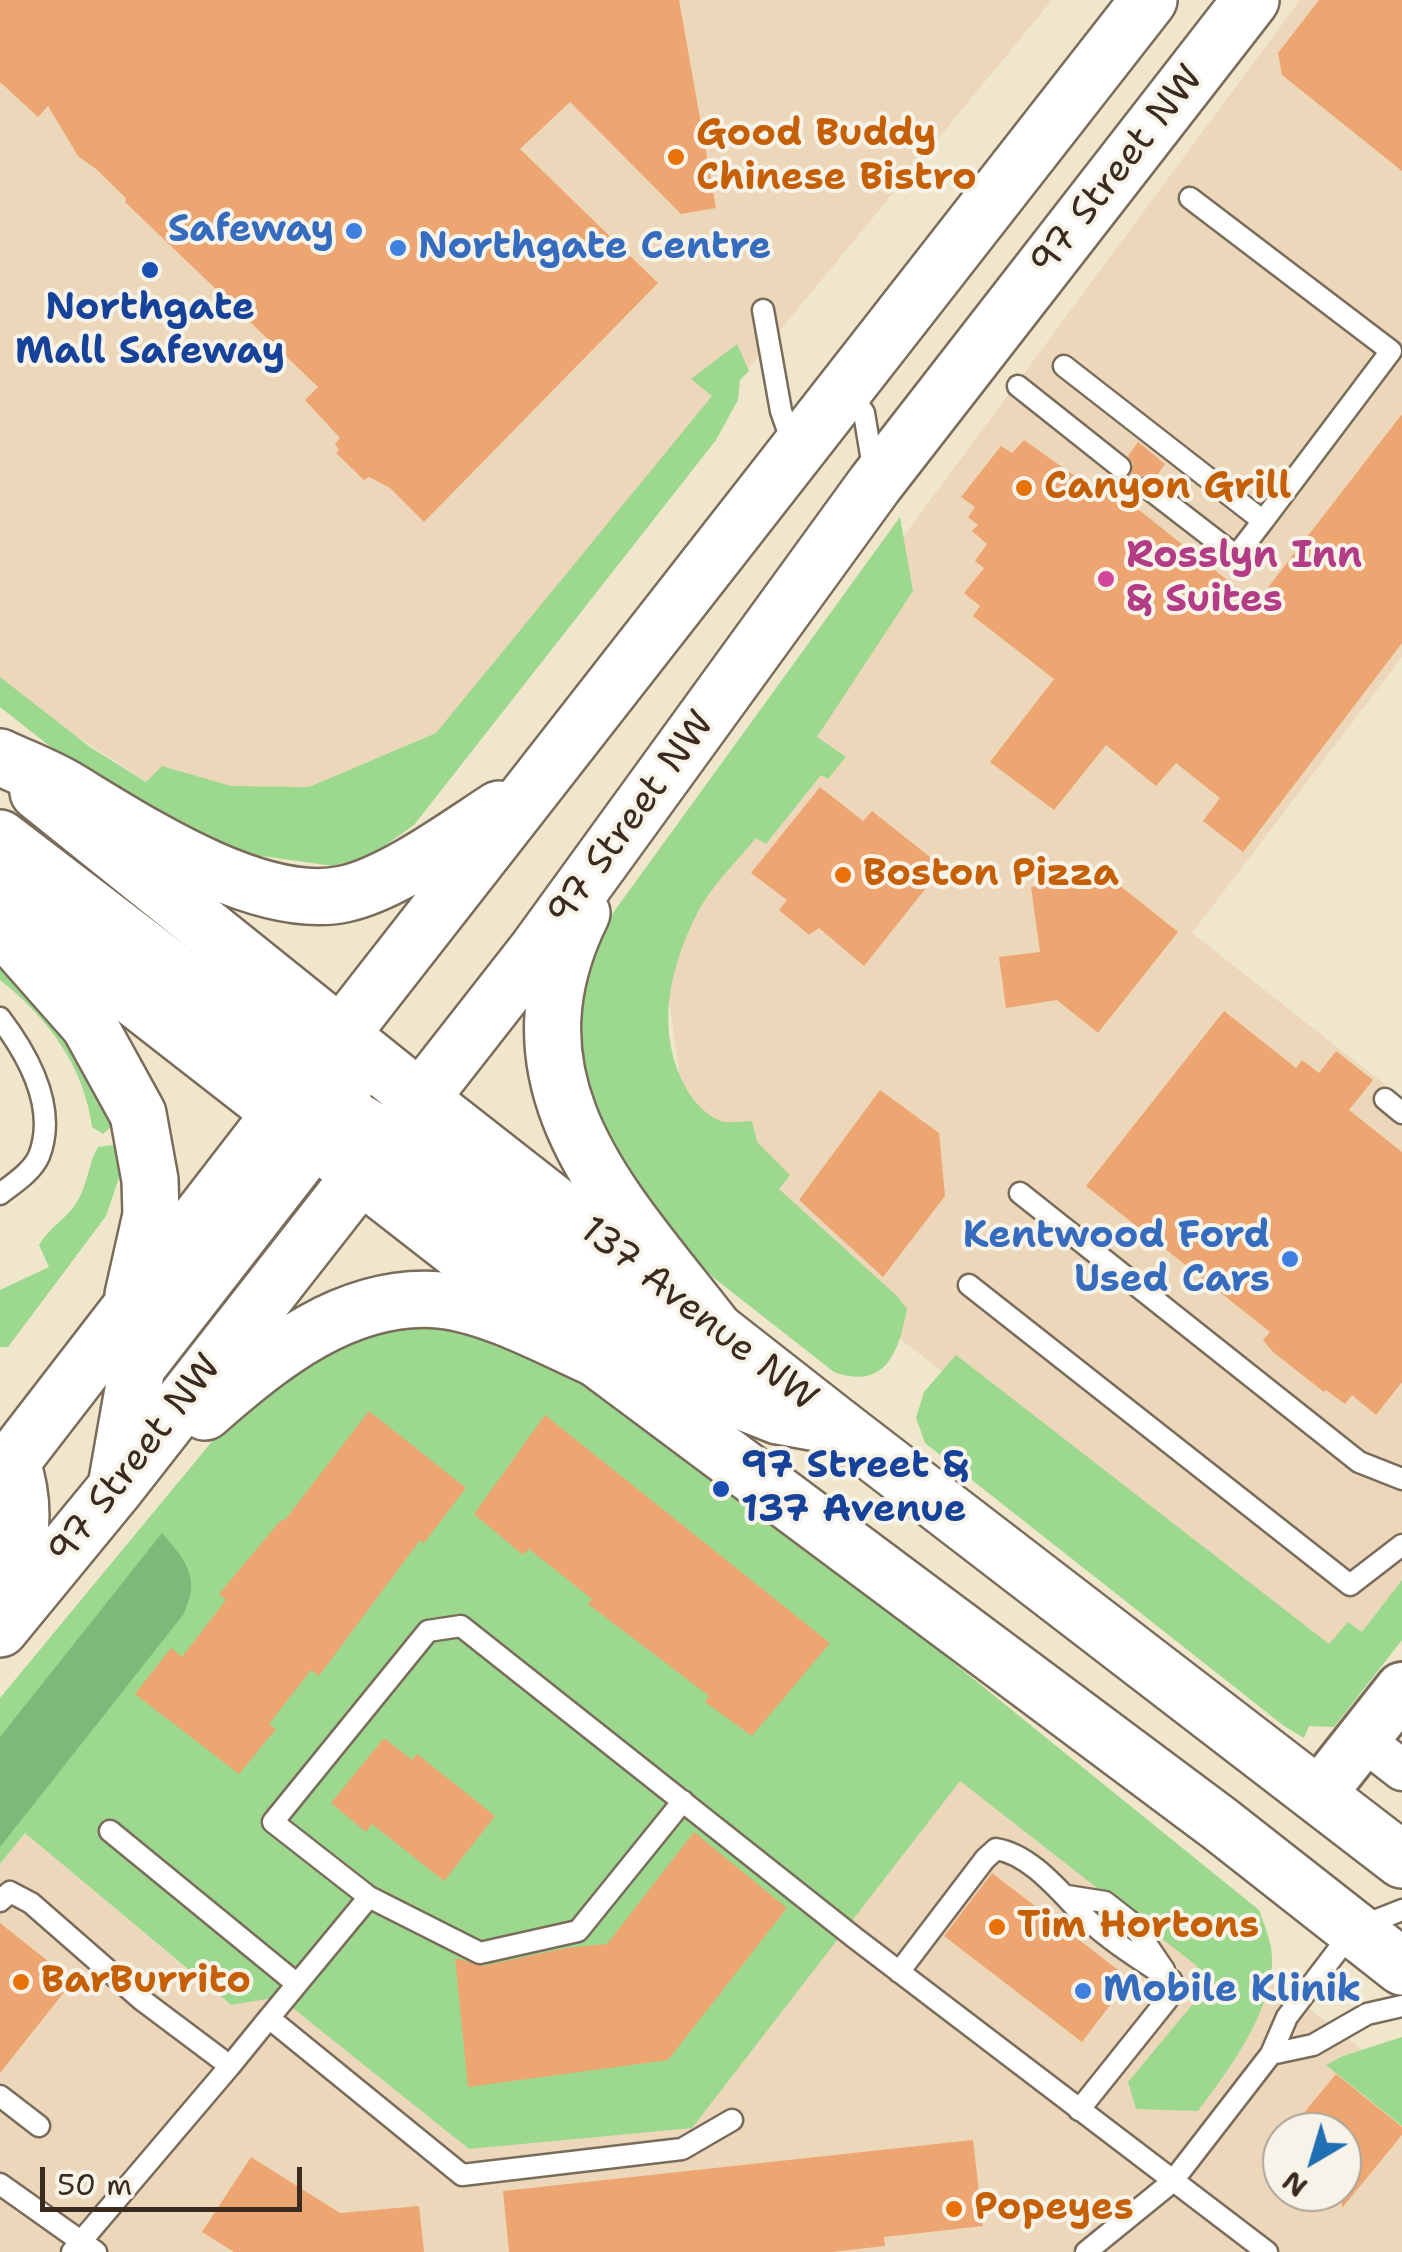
<!DOCTYPE html>
<html>
<head>
<meta charset="utf-8">
<style>
	body { margin:0 }
	#map { position:relative; width:1402px; height:2252px; overflow:hidden; background:#efe6cc; font-family:"Shantell Sans",sans-serif }
	canvas { display:block }
	.north { position:absolute; left:1262px; top:2112px; width:100px; height:100px; box-sizing:border-box; background:#f7f3e8; border:2px solid #aca397; border-radius:50%; rotate:218deg; font-size:28px; font-weight:700; line-height:40px; text-align:center; color:#3b2a1e }
	.north::after { content:''; display:block; margin:auto; width:35px; height:45px; background:#1f6fb2; clip-path:polygon(50% 0,100% 100%,50% 72%,0 100%) }
	.scale { position:absolute; left:40px; top:2167px; width:262px; height:45px; box-sizing:border-box; border:5px solid #3b2a1e; border-top:0; padding-left:12px; font-size:30px; line-height:35px; white-space:nowrap; color:#3b2a1e; -webkit-text-stroke:8px #f7f3e8; paint-order:stroke }
</style>
</head>
<body>
<div id="map">
<canvas width="1402" height="2252"></canvas>
<div class="north">N</div>
<div class="scale">50 m</div>
</div>
<script>
const c = document.querySelector('canvas').getContext('2d');
c.lineJoin = 'round';
function fillPath(path, color) { c.fillStyle = color; c.fill(path, 'evenodd'); }
function stroke(path, color, width, dash) { c.strokeStyle = color; c.lineWidth = width; c.lineCap = dash ? 'butt' : 'round'; c.setLineDash(dash || []); c.stroke(path); }
function drawText(font, color, halo, rows, align = 'center') {
  c.font = font + ' "Shantell Sans",sans-serif'; c.lineWidth = 8; c.setLineDash([]); c.textBaseline = 'middle'; c.strokeStyle = halo; c.fillStyle = color; for (const [text, x, y, turn = 0] of rows) {
    c.save(); c.translate(x, y); c.rotate((+turn || 0) * Math.PI / 180); c.textAlign = isNaN(turn) ? turn : align; if (halo) c.strokeText(text, 0, 0); c.fillText(text, 0, 0); c.restore();
  }
}
fillPath(new Path2D(`
	M0,0H1052L479,696L436,733L309,787L231,786L162,766L147,782L43,714L0,680Z
	M1300,0H1402V657L1192,933L1402,1098V1629L1354,1689L694,1180L652,877Z
	M982,1753L1402,2081V2252H0V1864L25,1833L230,2005L960,1780ZM1282,2132H1342V2192H1282Z`), '#edd7bb');
fillPath(new Path2D(`
	M737,344L749,371L740,380L738,400L716,440L414,825L373,854L333,866L247,854L192,833L79,769L0,707V677L90,747L146,782L162,766L231,786L309,787L436,733L712,396L691,379Z
	M900,517L913,591L817,737L846,757L828,779L821,775L766,844L756,838C737,861 712,885 698,912C669,968 654,1032 687,1090C693,1101 708,1117 721,1121C729,1124 743,1121 752,1121L757,1142L790,1175L779,1189L898,1297L907,1309C899,1351 886,1391 834,1372L677,1249L598,1145L579,1036L590,963L613,913Z
	M0,959L62,1023L123,1116L103,1134L92,1127C84,1066 48,1018 0,980Z
	M120,1144L122,1169L106,1216L8,1347H0V1290L49,1267L39,1245C48,1229 67,1218 77,1202C88,1184 88,1164 98,1147Z
	M434,1318L568,1370L824,1558L1259,1910C1263,1922 1269,1935 1271,1948C1280,2002 1229,2070 1198,2111L1136,2109L1128,2082L1197,1999V1966L960,1781L692,2128L469,2149L279,1997L231,2005L25,1833L0,1864V1698L257,1387L326,1340Z
	M956,1355L1329,1644L1348,1622L1362,1632L1402,1580V1640L1334,1727L1309,1726L1304,1738L1284,1726L925,1443L916,1418L924,1392Z
	M1402,2037V2126L1326,2065L1343,2056Z`), '#9cd98e');
fillPath(new Path2D(`
	M162,1533C187,1562 201,1578 183,1615L0,1847V1737Z`), '#7db979');
fillPath(new Path2D(`
	M0,0H679L716,208L681,214L570,102L520,149L658,283L424,522L390,488L369,477L364,480L336,453L339,450L335,444L340,438L305,400L318,387L125,202L126,198L96,169L78,156L48,106L38,117L0,82Z
	M1319,0H1402V171L1282,75L1278,53Z
	M1402,414V643L1243,852L1203,821L1220,798L1176,763L1156,786L1106,745L1054,810L990,762L1054,679L973,616L980,606L964,593L984,568L975,561L987,544L972,531L978,525L968,517L975,507L961,497L1001,446L1012,453L1024,440L1100,494L1112,478L1124,480L1131,475L1133,463L1128,456L1138,442L1165,464L1156,477L1144,475L1137,480L1135,492L1139,499L1134,506L1256,603Z
	M820,787L863,821L872,811L935,861L926,872L934,878L864,966L819,928L809,935L779,910L787,900L751,873Z
	M1109,877L1178,932L1098,1033L1057,1000L1006,1008L999,957L1040,952L1031,887Z
	M1224,1011L1296,1068L1302,1060L1319,1073L1336,1051L1373,1080L1349,1110L1402,1152V1382L1376,1415L1352,1395L1345,1404L1326,1390L1324,1392L1273,1352L1263,1340L1270,1332L1086,1186Z
	M880,1090L939,1133L945,1196L883,1277L799,1200Z
	M369,1411L466,1488L424,1543L420,1540L319,1676L311,1670L269,1724L276,1729L239,1774L135,1694L171,1648L182,1657L226,1600L219,1594L281,1520L284,1521Z
	M545,1415L830,1643L752,1736L705,1702L709,1696L588,1604L592,1599L529,1549L523,1555L474,1514Z
	M384,1738L412,1760L417,1754L495,1816L444,1881L372,1824L366,1832L331,1803Z
	M694,1832L787,1908L668,2060L468,2087L455,1958L483,1966L566,1948L607,1944Z
	M992,1873L1130,1979L1082,2042L944,1936Z
	M0,1923L73,1981L0,2073Z
	M1336,2074L1402,2127V2135L1342,2208V2132H1288Z
	M973,2140L983,2226L884,2237L885,2246L832,2252H509L503,2191Z
	M251,2157L340,2213L419,2206L424,2252H234L202,2232Z`), '#eda671');
const service = new Path2D(`
	M763,310L781,411L793,445
	M1064,366L1263,521L1391,351L1190,198
	M1018,386L1120,467
	M850,392L864,413L874,473
	M1148,488L1236,556L1263,521
	M0,1018C28,1055 58,1107 39,1156C32,1172 13,1184 0,1194
	M1385,1099L1402,1113
	M1020,1193L1359,1462L1402,1479
	M969,1285L1350,1585L1402,1545
	M110,1831L297,1984
	M1067,1896L1105,1902L1132,1923L1164,1970
	M369,1897L480,1953L578,1931L683,1801
	M0,1901L10,1892L31,1903L142,2000L230,2066L269,2018L462,2175L682,2149L732,2120
	M899,1972L985,1859L996,1849C1033,1855 1063,1896 1088,1920C1113,1943 1143,1961 1171,1980L1167,2000L1079,2110
	M269,2018L369,1897L273,1822L428,1631L461,1626L855,1938L1267,2252
	M1271,2054L1313,2045L1367,2014L1402,2006
	M0,2096L39,2126
	M0,2184L96,2252
	M72,2252L230,2066
	M1086,2252L1172,2182L1271,2054L1287,2017L1354,1929L1402,1910`);
const minor = new Path2D(`
	M1362,1739L1402,1770`);
const tertiary = new Path2D(`
	M1319,1794L1402,1689`);
const secondary = new Path2D(`
	M38,792L419,1098L839,1427L1402,1860
	M0,894L597,1359L1220,1824L1402,1967`);
const primary = new Path2D(`
	M0,757C23,768 48,777 69,790C140,833 260,912 344,894C392,884 457,836 499,809
	M0,838L311,1076L344,1089
	M582,913C497,1085 613,1198 713,1327
	M0,916L13,939L89,1025L138,1114L150,1180L151,1215L133,1295
	M281,1113L303,1109L328,1114L359,1122L388,1140L720,1393L778,1416L839,1427
	M205,1412C270,1355 347,1292 440,1300C490,1305 550,1338 597,1359
	M0,1477L364,1005L1149,0
	M117,1481L137,1367L315,1138L328,1114L336,1079
	M0,1598C21,1555 28,1509 12,1463
	M0,1629L115,1489L536,951L875,484L1251,0`);
stroke(service, '#7a6c5b', 25);
stroke(minor, '#7a6c5b', 45);
stroke(tertiary, '#7a6c5b', 58);
stroke(secondary, '#7a6c5b', 60);
stroke(primary, '#7a6c5b', 60);
stroke(service, '#fff', 20);
stroke(minor, '#fff', 40);
stroke(tertiary, '#fff', 52);
stroke(secondary, '#fff', 55);
stroke(primary, '#fff', 55);
for (const [x, y, r, color] of [
	[676,157,10,"#e8710a"],
	[354,231,10,"#3f7fe0"],
	[398,248,10,"#3f7fe0"],
	[150,270,10,"#1a4fb4"],
	[1024,488,10,"#e8710a"],
	[1106,579,10,"#d1479c"],
	[843,875,10,"#e8710a"],
	[1290,1259,10,"#3f7fe0"],
	[721,1489,10,"#1a4fb4"],
	[997,1927,10,"#e8710a"],
	[21,1982,10,"#e8710a"],
	[1083,1991,10,"#3f7fe0"],
	[954,2209,10,"#e8710a"]
]) { const dot = new Path2D(); dot.arc(x, y, r, 0, 2 * Math.PI); c.fillStyle = color; c.fill(dot); stroke(dot, '#f7f3e8', 4); }
drawText('bold 38px', '#c56008', '#f7f3e8', [
	["Good Buddy",696,135],
	["Chinese Bistro",696,179],
	["Canyon Grill",1044,488],
	["Boston Pizza",863,875],
	["Tim Hortons",1017,1927],
	["BarBurrito",41,1982],
	["Popeyes",974,2209]
], 'left');
drawText('38px', '#3b2a1e', '#f7f3e8', [
	["97 Street NW",1118,171,-52],
	["97 Street NW",632,819,-54],
	["137 Avenue NW",698,1315,38],
	["97 Street NW",136,1460,-52]
]);
drawText('bold 38px', '#366cbe', '#f7f3e8', [
	["Safeway",334,231],
	["Northgate Centre",418,248,"left"],
	["Kentwood Ford",1270,1237],
	["Used Cars",1270,1281],
	["Mobile Klinik",1103,1991,"left"]
], 'right');
drawText('bold 38px', '#164399', '#f7f3e8', [
	["Northgate",150,309],
	["Mall Safeway",150,353],
	["97 Street &",741,1467,"left"],
	["137 Avenue",741,1511,"left"]
]);
drawText('bold 38px', '#b23c85', '#f7f3e8', [
	["Rosslyn Inn",1126,557],
	["& Suites",1126,601]
], 'left');
</script>
</body>
</html>
